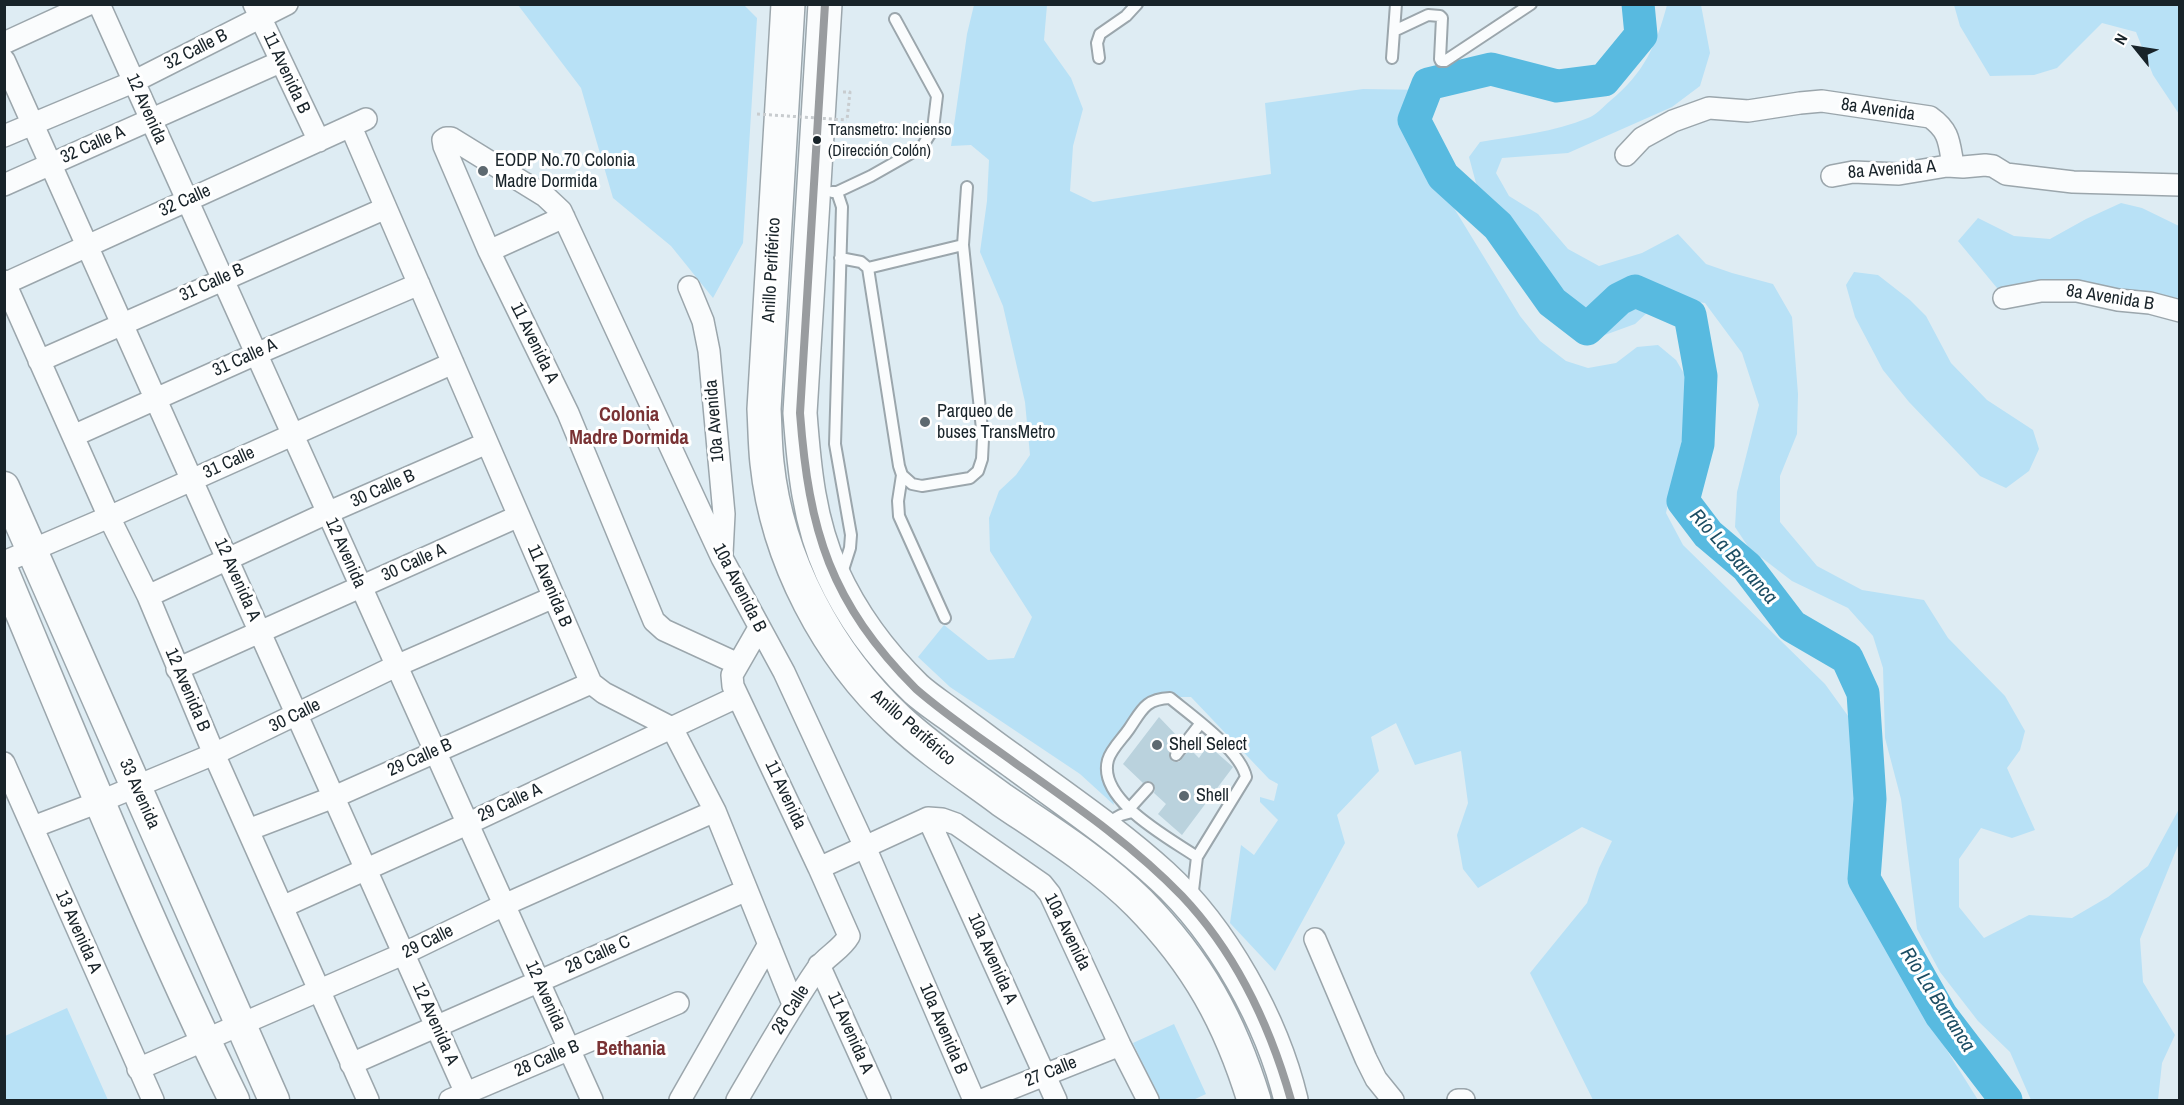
<!DOCTYPE html>
<html>
<head>
<meta charset="utf-8">
<style>
	body { margin:0 }
	#map { position:relative; width:2184px; height:1105px; overflow:hidden; background:#deecf3; font-family:"Archivo Narrow",sans-serif }
	canvas { display:block }
	.frame { position:absolute; inset:0; border:6px solid #182329; pointer-events:none }
	.north { position:absolute; left:2106px; top:18px; width:60px; height:60px; -webkit-text-stroke:4px #fff; paint-order:stroke; rotate:300deg; font-size:16px; font-weight:700; line-height:24px; text-align:center; color:#182329 }
	.north::after { content:''; display:block; margin:auto; width:21px; height:27px; background:#182329; clip-path:polygon(50% 0,100% 100%,50% 72%,0 100%) }
</style>
</head>
<body>
<div id="map">
<canvas width="2184" height="1105"></canvas>
<div class="frame"></div>
<div class="north">N</div>
</div>
<script>
const c = document.querySelector('canvas').getContext('2d');
c.lineJoin = 'round';
function fillPath(path, color) { c.fillStyle = color; c.fill(path, 'evenodd'); }
function stroke(path, color, width, dash) { c.strokeStyle = color; c.lineWidth = width; c.lineCap = dash ? 'butt' : 'round'; c.setLineDash(dash || []); c.stroke(path); }
function drawText(font, color, halo, rows, align = 'center') {
  c.font = font + ' "Archivo Narrow",sans-serif'; c.lineWidth = 6; c.setLineDash([]); c.textBaseline = 'middle'; c.strokeStyle = halo; c.fillStyle = color; for (const [text, x, y, turn = 0] of rows) {
    c.save(); c.translate(x, y); c.rotate((+turn || 0) * Math.PI / 180); c.textAlign = isNaN(turn) ? turn : align; if (halo) c.strokeText(text, 0, 0); c.fillText(text, 0, 0); c.restore();
  }
}
fillPath(new Path2D(`
	M518,5H744L757,18L743,243L713,298L671,246L613,198L581,88Z
	M974,5H1047L1044,40L1071,78L1083,109L1073,146L1070,191L1093,202L1271,174L1265,103L1363,89L1428,90L1414,111L1416,146L1520,316L1540,341L1566,361L1588,368L1616,363L1637,347L1658,345L1676,360L1686,377L1683,435L1666,513L1683,545L1825,684L1851,720L1866,758L1863,806L1855,860L1869,906L1933,1028L1978,1100H1593L1530,973L1587,903L1599,868L1612,841L1582,827L1478,888L1463,869L1457,835L1468,803L1461,751L1415,765L1396,723L1371,737L1379,771L1337,815L1345,843L1275,971L1230,923L1241,845L1254,855L1278,820L1260,802V797L1274,801L1278,784L1269,779L1191,697H1157L1106,768L1114,805L1080,774L950,687L918,657L944,625L988,660L1014,658L1032,617L990,551L989,518L999,491L1016,475L1030,455L1025,402L1003,306L980,252L987,201L989,160L971,145L951,146L967,34Z
	M1667,5H1701L1710,53L1700,86L1672,107L1568,153L1502,158L1496,173L1509,196L1538,214L1568,249L1599,266L1642,253L1678,234L1706,264L1732,273L1773,284L1792,317L1798,394L1797,434L1780,476V522L1817,566L1862,590L1924,600L1948,638L2005,696L2025,731L2020,750L2007,768L2035,830L2012,838L1981,828L1959,859V907L1984,938L2029,915L2072,918L2108,897L2148,866L2179,809V843L2140,939L2143,982L2175,1035L2162,1063L2158,1100H2031L2010,1052L1978,1021L1940,972L1917,929L1901,799L1885,738L1883,668L1873,636L1848,608L1792,581L1749,548L1735,527L1737,492L1759,405L1742,353L1705,303L1664,297L1635,324L1602,336L1566,319L1546,299L1477,187L1469,157L1480,142C1515,136 1555,132 1588,118C1596,115 1603,107 1610,101C1644,73 1656,46 1667,5Z
	M1954,5H2179V114L2153,75L2136,32L2102,23L2057,68L2034,75L1990,76L1960,26Z
	M2121,203L2142,208L2179,226V298L2139,294H2002L1958,241L1978,218L2014,236L2050,239L2086,219Z
	M1854,272L1878,275L1910,300L1926,316L1951,363L1987,400L2033,430L2039,449L2029,471L2006,488L1980,476L1909,402L1883,370L1855,317L1846,285Z
	M67,1008L108,1100H5V1036Z
	M1174,1024L1206,1094L1193,1100H1159L1133,1043Z`), '#b8e1f6');
stroke(new Path2D(`
	M1638,4L1641,35L1604,80L1557,86L1491,69L1428,84L1414,120L1443,176L1498,226L1552,302L1587,329L1619,299L1635,291L1690,315L1701,376L1698,444L1683,501L1708,534L1747,567L1792,626L1847,658L1863,693L1870,799L1864,879L1941,1015L2006,1100`), '#58bae0', 33);
fillPath(new Path2D(`
	M1159,717L1179,738L1169,753L1172,761L1179,762L1190,749L1199,758L1208,745L1233,767L1182,835L1158,814L1166,804L1154,793L1155,789L1153,783L1149,781L1143,783L1123,764Z`), '#bad2dd');
const lane = new Path2D(`
	M1394,31L1428,15L1440,16L1442,18L1440,59L1441,61H1445L1531,4
	M1099,58L1097,43L1100,34L1126,16L1137,4
	M1392,58L1396,4
	M832,192H837L871,176L922,147L933,129L937,96L895,19
	M837,192L842,207L835,444L851,535L850,548L842,573
	M840,258L861,262L868,268L899,466L902,475L912,484L922,486L970,478L978,471L982,459L983,439L963,245L967,187
	M868,268L963,245
	M902,475L898,501L899,516L945,618
	M1176,755L1200,724
	M1129,809L1148,788
	M1105,824L1121,815L1132,812
	M1192,899L1197,857L1246,777C1240,750 1192,716 1170,698C1145,699 1142,710 1129,729C1123,738 1111,749 1108,760C1097,800 1169,838 1197,857`);
const street = new Path2D(`
	M99,4L592,1100
	M254,4L319,141
	M4,43L89,4
	M4,60L469,1100
	M351,127L591,683L604,693L672,728L715,811L793,1004
	M4,136L133,82L287,4
	M1626,155L1642,138L1673,121L1709,108L1748,111L1800,103L1822,101L1930,117C1950,131 1949,143 1953,165
	M1832,176L1853,172L1899,174L1947,166L1963,167L1985,165L1993,166L2006,174L2073,182L2180,185
	M4,185L280,62
	M489,251L564,217
	M4,281L109,517L148,596L214,754L368,1100
	M4,284L366,119
	M689,287L703,321L709,351L724,514L722,554
	M2004,298L2041,291H2077L2118,300L2150,303L2180,311
	M39,361L386,208
	M73,436L256,354L419,284
	M4,562L109,517L453,363
	M148,596L327,513L487,443
	M738,664L664,630L654,621L568,413L489,251L444,146L443,140L446,138H451L545,196L561,211L722,558L784,672L865,847L974,1100
	M177,669L519,516
	M4,763L153,1100
	M928,818L1056,1100
	M33,827L99,802L214,754L396,666L554,597
	M248,830L334,797L591,683
	M819,868L928,818L942,819L956,824L1042,884L1050,894L1120,1045L1148,1100
	M282,907L467,824L737,697
	M1315,939L1366,1059L1376,1079L1393,1100
	M819,965L880,1100
	M351,1064L747,890
	M138,1069L403,954L504,905L715,811
	M450,1100L678,1003
	M680,1100L769,944
	M737,1100C763,1056 788,1011 817,969C826,956 841,950 849,936L819,868L733,686L732,675L759,628
	M982,1100L1120,1045
	M1458,1100H1464`);
const secondary = new Path2D(`
	M4,487L274,1100
	M4,573C78,750 150,928 234,1100`);
const highway = new Path2D(`
	M788,4L764,409C765,427 765,445 767,463C777,559 828,655 898,720C930,750 967,774 1002,800C1049,832 1099,863 1139,903C1198,963 1230,1022 1254,1100
	M825,4L800,413C804,467 809,522 832,572C852,616 882,656 916,689C926,698 938,706 949,714C971,730 992,747 1014,762C1064,799 1116,834 1162,876C1222,931 1272,1021 1291,1100`);
stroke(lane, '#9ba6ac', 14);
stroke(street, '#9ba6ac', 24);
stroke(secondary, '#9ba6ac', 33);
stroke(highway, '#9ba6ac', 36);
stroke(new Path2D(`
	M843,92H850L847,120`), '#c8cccf', 3, [3, 3]);
stroke(lane, '#fafcfd', 10);
stroke(street, '#fafcfd', 21);
stroke(secondary, '#fafcfd', 30);
stroke(highway, '#fafcfd', 33);
stroke(new Path2D(`
	M757,114L847,120`), '#c8cccf', 3, [3, 3]);
stroke(new Path2D(`
	M825,4L800,413C809,532 830,602 916,689C947,716 982,739 1015,763C1073,804 1133,845 1182,896C1236,953 1270,1026 1291,1100`), '#999c9f', 8);
for (const [x, y, r, color] of [
	[817,140,5,"#182329"],
	[483,171,6,"#5d6970"],
	[925,422,6,"#5d6970"],
	[1157,745,6,"#5d6970"],
	[1184,796,6,"#5d6970"]
]) { const dot = new Path2D(); dot.arc(x, y, r, 0, 2 * Math.PI); c.fillStyle = color; c.fill(dot); stroke(dot, '#fff', 2); }
drawText('16px', '#182329', '#fff', [
	["Transmetro: Incienso",828,131],
	["(Dirección Colón)",828,152]
], 'left');
drawText('18px', '#182329', '#fff', [
	["32 Calle B",196,50,-27],
	["11 Avenida B",286,73,65],
	["12 Avenida",146,109,66],
	["8a Avenida",1878,110,8],
	["32 Calle A",93,145,-24],
	["8a Avenida A",1892,170,-4],
	["32 Calle",185,201,-24],
	["Anillo Periférico",772,270,-87],
	["31 Calle B",212,283,-24],
	["8a Avenida B",2110,298,9],
	["11 Avenida A",534,343,64],
	["31 Calle A",245,358,-24],
	["10a Avenida",715,421,-95],
	["31 Calle",229,463,-24],
	["30 Calle B",383,489,-24],
	["12 Avenida",345,553,66],
	["30 Calle A",414,563,-24],
	["12 Avenida A",237,580,66],
	["11 Avenida B",549,586,67],
	["10a Avenida B",739,588,63],
	["12 Avenida B",187,690,67],
	["30 Calle",295,716,-26],
	["Anillo Periférico",913,728,41],
	["29 Calle B",420,758,-24],
	["33 Avenida",139,794,66],
	["11 Avenida",785,795,65],
	["29 Calle A",510,803,-25],
	["13 Avenida A",78,932,66],
	["10a Avenida",1067,932,64],
	["29 Calle",428,942,-26],
	["28 Calle C",598,955,-24],
	["10a Avenida A",992,959,66],
	["12 Avenida",545,996,66],
	["28 Calle",791,1010,-58],
	["12 Avenida A",435,1024,66],
	["10a Avenida B",943,1029,67],
	["11 Avenida A",850,1033,66],
	["28 Calle B",547,1059,-23],
	["27 Calle",1051,1072,-22]
]);
drawText('18px', '#182329', '#fff', [
	["EODP No.70 Colonia",495,161],
	["Madre Dormida",495,182],
	["Parqueo de",937,412],
	["buses TransMetro",937,433],
	["Shell Select",1169,745],
	["Shell",1196,796]
], 'left');
drawText('bold 20px', '#793234', '#fff', [
	["Colonia",629,416],
	["Madre Dormida",629,439],
	["Bethania",631,1050]
]);
drawText('italic 20px', '#1c4d63', '#fff', [
	["Río La Barranca",1733,557,48],
	["Río La Barranca",1937,1000,57]
]);
</script>
</body>
</html>
